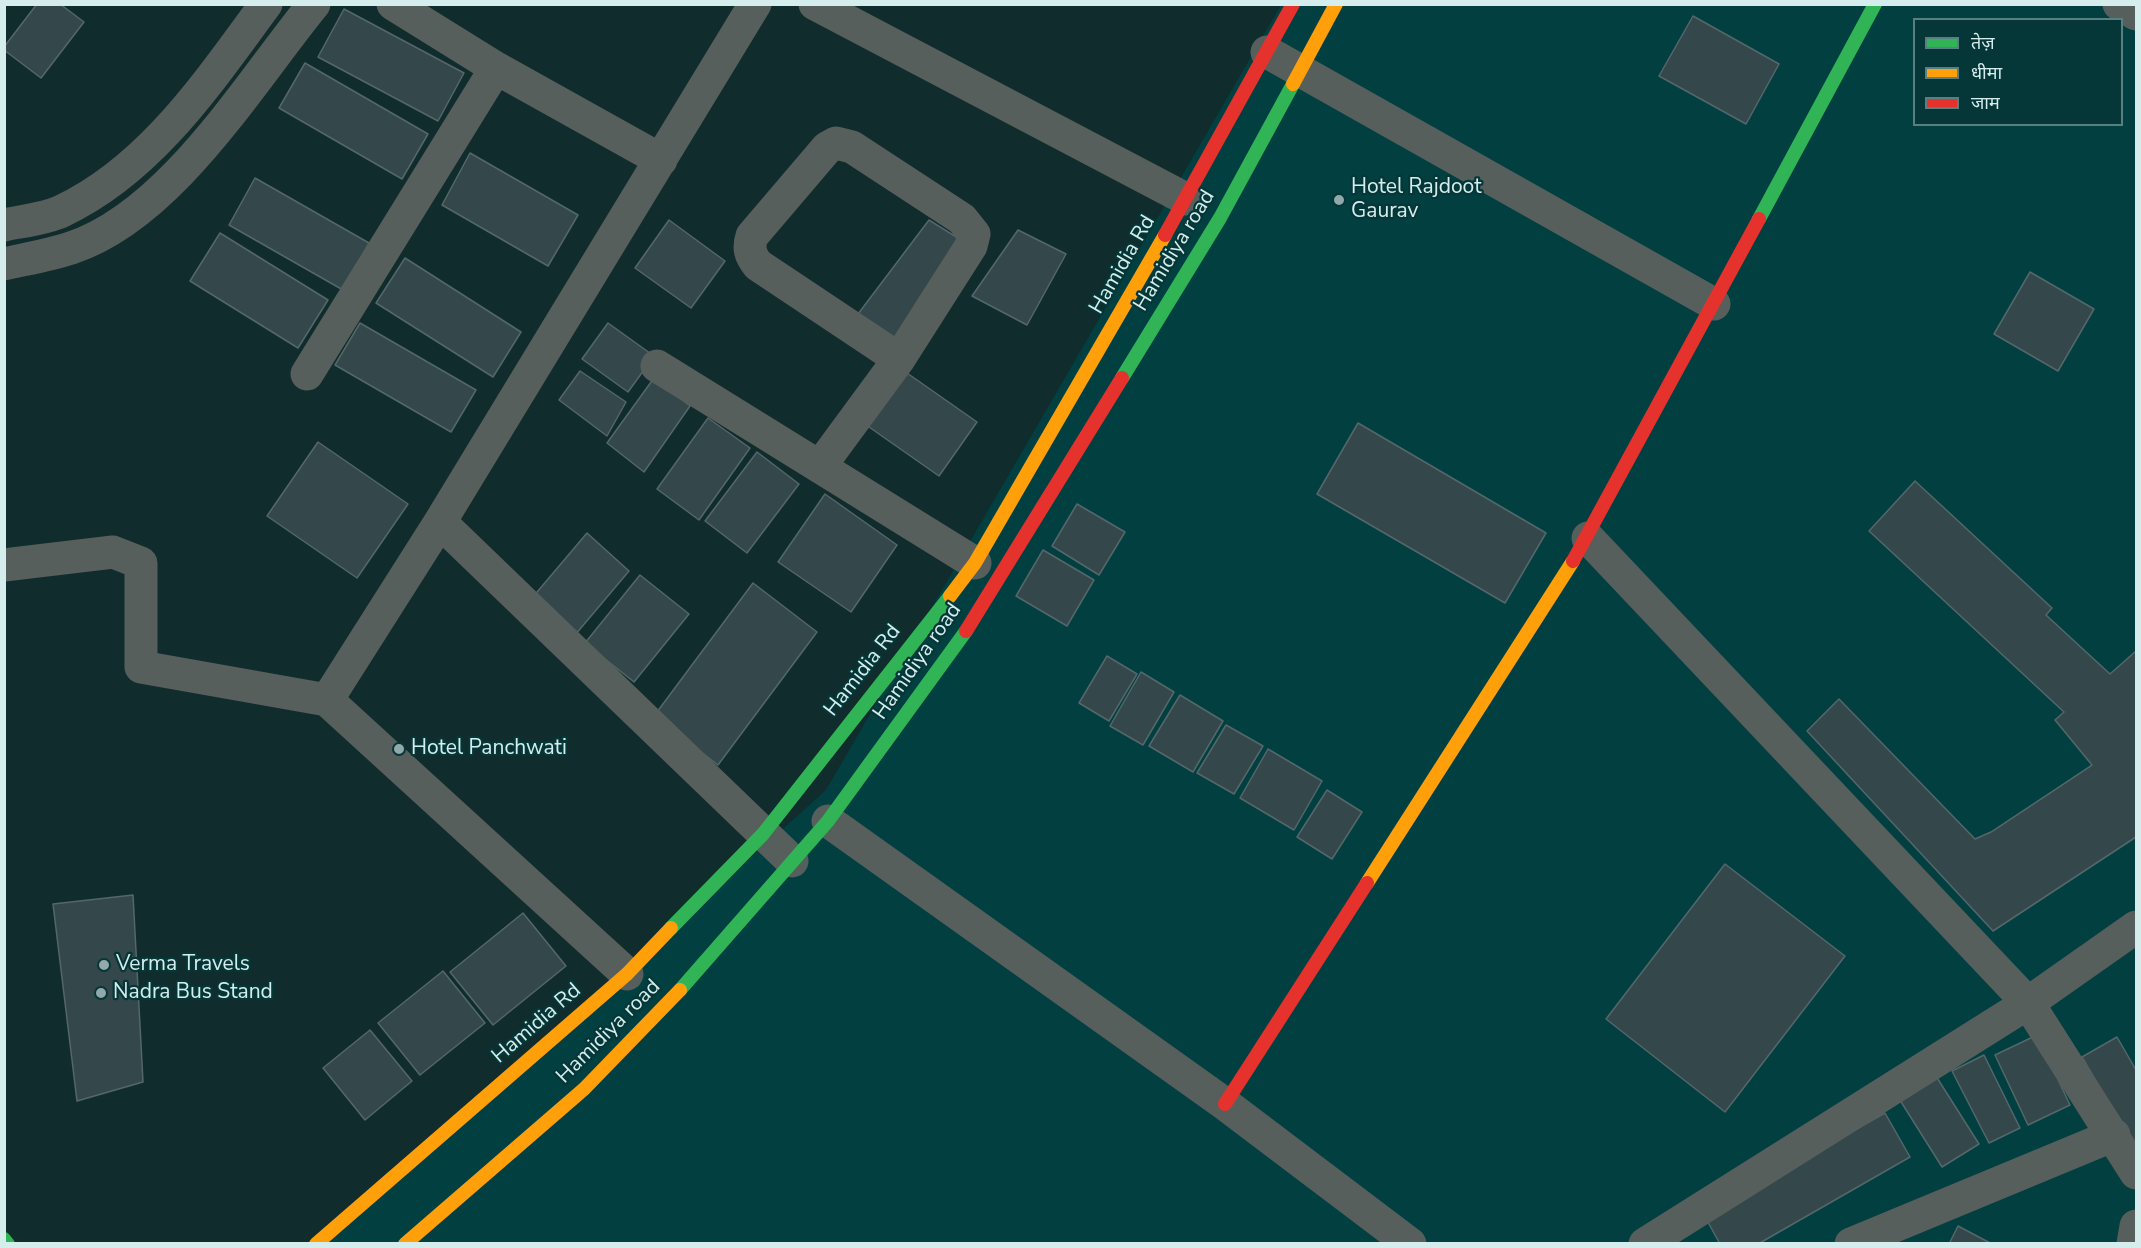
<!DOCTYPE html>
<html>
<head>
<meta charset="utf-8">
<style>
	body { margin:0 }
	#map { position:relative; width:2141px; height:1248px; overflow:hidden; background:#112c2c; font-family:"Nunito Sans","Noto Sans Devanagari",sans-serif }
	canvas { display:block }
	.frame { position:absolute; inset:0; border:6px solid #d6edee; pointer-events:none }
	.legend { position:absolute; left:1913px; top:18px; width:210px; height:108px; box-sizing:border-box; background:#053738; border:2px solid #598081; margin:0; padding:8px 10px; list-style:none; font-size:18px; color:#d6edee }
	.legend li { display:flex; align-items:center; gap:12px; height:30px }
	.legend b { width:30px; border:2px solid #598081 }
</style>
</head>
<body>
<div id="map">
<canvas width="2141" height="1248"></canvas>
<div class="frame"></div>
<ul class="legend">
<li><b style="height:8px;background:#30b455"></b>तेज़</li>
<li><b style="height:8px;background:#ff9f0a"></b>धीमा</li>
<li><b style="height:8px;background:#e5322d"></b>जाम</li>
</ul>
</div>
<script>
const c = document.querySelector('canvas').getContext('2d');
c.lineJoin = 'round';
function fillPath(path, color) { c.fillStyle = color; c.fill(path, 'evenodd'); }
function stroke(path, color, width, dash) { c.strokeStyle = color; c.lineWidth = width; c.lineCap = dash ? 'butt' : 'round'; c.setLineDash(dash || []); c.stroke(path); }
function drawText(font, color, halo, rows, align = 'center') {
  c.font = font + ' "Nunito Sans",sans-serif'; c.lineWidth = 4.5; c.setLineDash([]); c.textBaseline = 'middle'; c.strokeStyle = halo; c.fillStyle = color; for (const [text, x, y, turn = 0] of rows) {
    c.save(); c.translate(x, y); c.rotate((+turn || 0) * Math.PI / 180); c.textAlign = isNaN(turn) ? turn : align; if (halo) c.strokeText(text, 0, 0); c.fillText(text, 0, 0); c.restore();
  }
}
fillPath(new Path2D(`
	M1281,5H2136V1243L321,1244L826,790ZM1914,20H2122V124H1914Z`), '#023f41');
const building = new Path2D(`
	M37,4H60L84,22L41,78L4,50V47Z
	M344,9L464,73L438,121L318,57Z
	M1693,16L1779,64L1746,124L1659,76Z
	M305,63L428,134L402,179L279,108Z
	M470,153L578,215L548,266L442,205Z
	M255,178L369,243L343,290L229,225Z
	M669,220L725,261L691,308L635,268Z
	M929,220L961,240L893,341L855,318Z
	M1018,230L1066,254L1027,325L972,296Z
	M220,233L328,300L298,348L190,281Z
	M405,258L521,332L493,377L376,303Z
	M2030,272L2094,309L2058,371L1994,334Z
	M360,323L476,390L451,432L335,365Z
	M608,323L654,356L628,392L582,359Z
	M897,366L977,422L939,476L859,420Z
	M580,371L626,402L607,436L559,400Z
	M654,378L690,406L644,472L607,443Z
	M708,418L750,448L699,520L657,489Z
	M1358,423L1546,533L1505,603L1317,494Z
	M318,442L408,504L357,578L267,516Z
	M757,452L799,484L747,553L705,521Z
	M1915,481L2052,608L2046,615L2110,674L2136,651V837L1993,931L1807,731L1839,699L1975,839L1991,832L2092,765L2055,720L2064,712L1869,531Z
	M825,494L897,545L851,612L778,562Z
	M1077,504L1125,532L1099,575L1052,546Z
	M587,533L629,571L575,635L532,598Z
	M1043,550L1094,580L1067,626L1016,596Z
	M640,575L689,614L634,682L585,643Z
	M753,583L817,632L718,765L654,716Z
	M1107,656L1137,674L1109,721L1079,703Z
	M1141,672L1174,692L1143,745L1110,726Z
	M1180,695L1223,721L1193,772L1149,746Z
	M1226,725L1263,746L1234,794L1197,773Z
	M1268,749L1322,781L1294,830L1240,798Z
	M1327,790L1362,812L1332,859L1297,837Z
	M1725,864L1845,956L1725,1112L1606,1019Z
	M133,895L143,1082L77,1101L53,904Z
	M523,913L566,966L493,1025L450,972Z
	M443,971L485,1023L420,1075L378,1023Z
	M370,1030L412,1081L365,1120L323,1068Z
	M2037,1035L2070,1105L2028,1125L1995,1055Z
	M2117,1037L2136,1070V1141L2132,1143L2082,1057Z
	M1984,1055L2020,1128L1989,1143L1952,1071Z
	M1934,1073L1979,1144L1942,1167L1898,1097Z
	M1885,1113L1910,1157L1758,1244H1720L1704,1215Z
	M1958,1226L1992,1244H1949Z`);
fillPath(building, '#34474a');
stroke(building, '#54676b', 1.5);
stroke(new Path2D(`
	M393,4L496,68L661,160
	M815,4L1186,199
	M2119,4L2136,14
	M1267,52L1714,304
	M4,225C23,221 45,219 62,211C151,169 209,81 266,4
	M4,264C26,259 50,255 71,248C171,215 250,82 314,4
	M657,366L975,563
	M307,374L496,68
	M821,465L899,359L971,246L974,234L962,219L852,147L836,143L827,148L752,236C748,248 750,255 758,265L899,359
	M440,522L792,861
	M1588,538L2028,1003L2136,1173
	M4,565L113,552L141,563V667L327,700L627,974
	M327,700L440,522L755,4
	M828,821L1225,1104L1410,1244
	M1645,1244L2028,1003L2136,927
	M1851,1244L2114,1135
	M2133,1244L2136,1226`), '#575f5c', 33);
stroke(new Path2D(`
	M1759,219L1875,4
	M1122,378L1220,218L1293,84
	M671,928L763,834L950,596
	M680,990L828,821L966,631
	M4,1239L8,1244`), '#30b455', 14);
stroke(new Path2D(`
	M1293,84L1336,4
	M950,596L975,563L1165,235
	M1367,883L1573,561
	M316,1244L627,974L671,928
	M405,1244L584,1089L680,990`), '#ff9f0a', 14);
stroke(new Path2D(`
	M1165,235L1293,4
	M1573,561L1759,219
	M966,631L1122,378
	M1225,1104L1367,883`), '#e5322d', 14);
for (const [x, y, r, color] of [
	[1339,200,6,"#91a9aa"],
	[399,749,6,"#91a9aa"],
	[104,965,6,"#91a9aa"],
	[101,993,6,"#91a9aa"]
]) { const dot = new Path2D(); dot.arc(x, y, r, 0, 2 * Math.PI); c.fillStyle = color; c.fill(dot); stroke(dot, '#053738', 2); }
drawText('21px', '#d6edee', '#053738', [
	["Hotel Rajdoot",1351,188],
	["Gaurav",1351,212],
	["Hotel Panchwati",411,749],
	["Verma Travels",116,965],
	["Nadra Bus Stand",113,993]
], 'left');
drawText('21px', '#d6edee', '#053738', [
	["Hamidiya road",1175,251,-59],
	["Hamidia Rd",1123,265,-60],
	["Hamidiya road",918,662,-55],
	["Hamidia Rd",863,671,-52],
	["Hamidia Rd",537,1024,-41],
	["Hamidiya road",609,1032,-45]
]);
</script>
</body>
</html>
